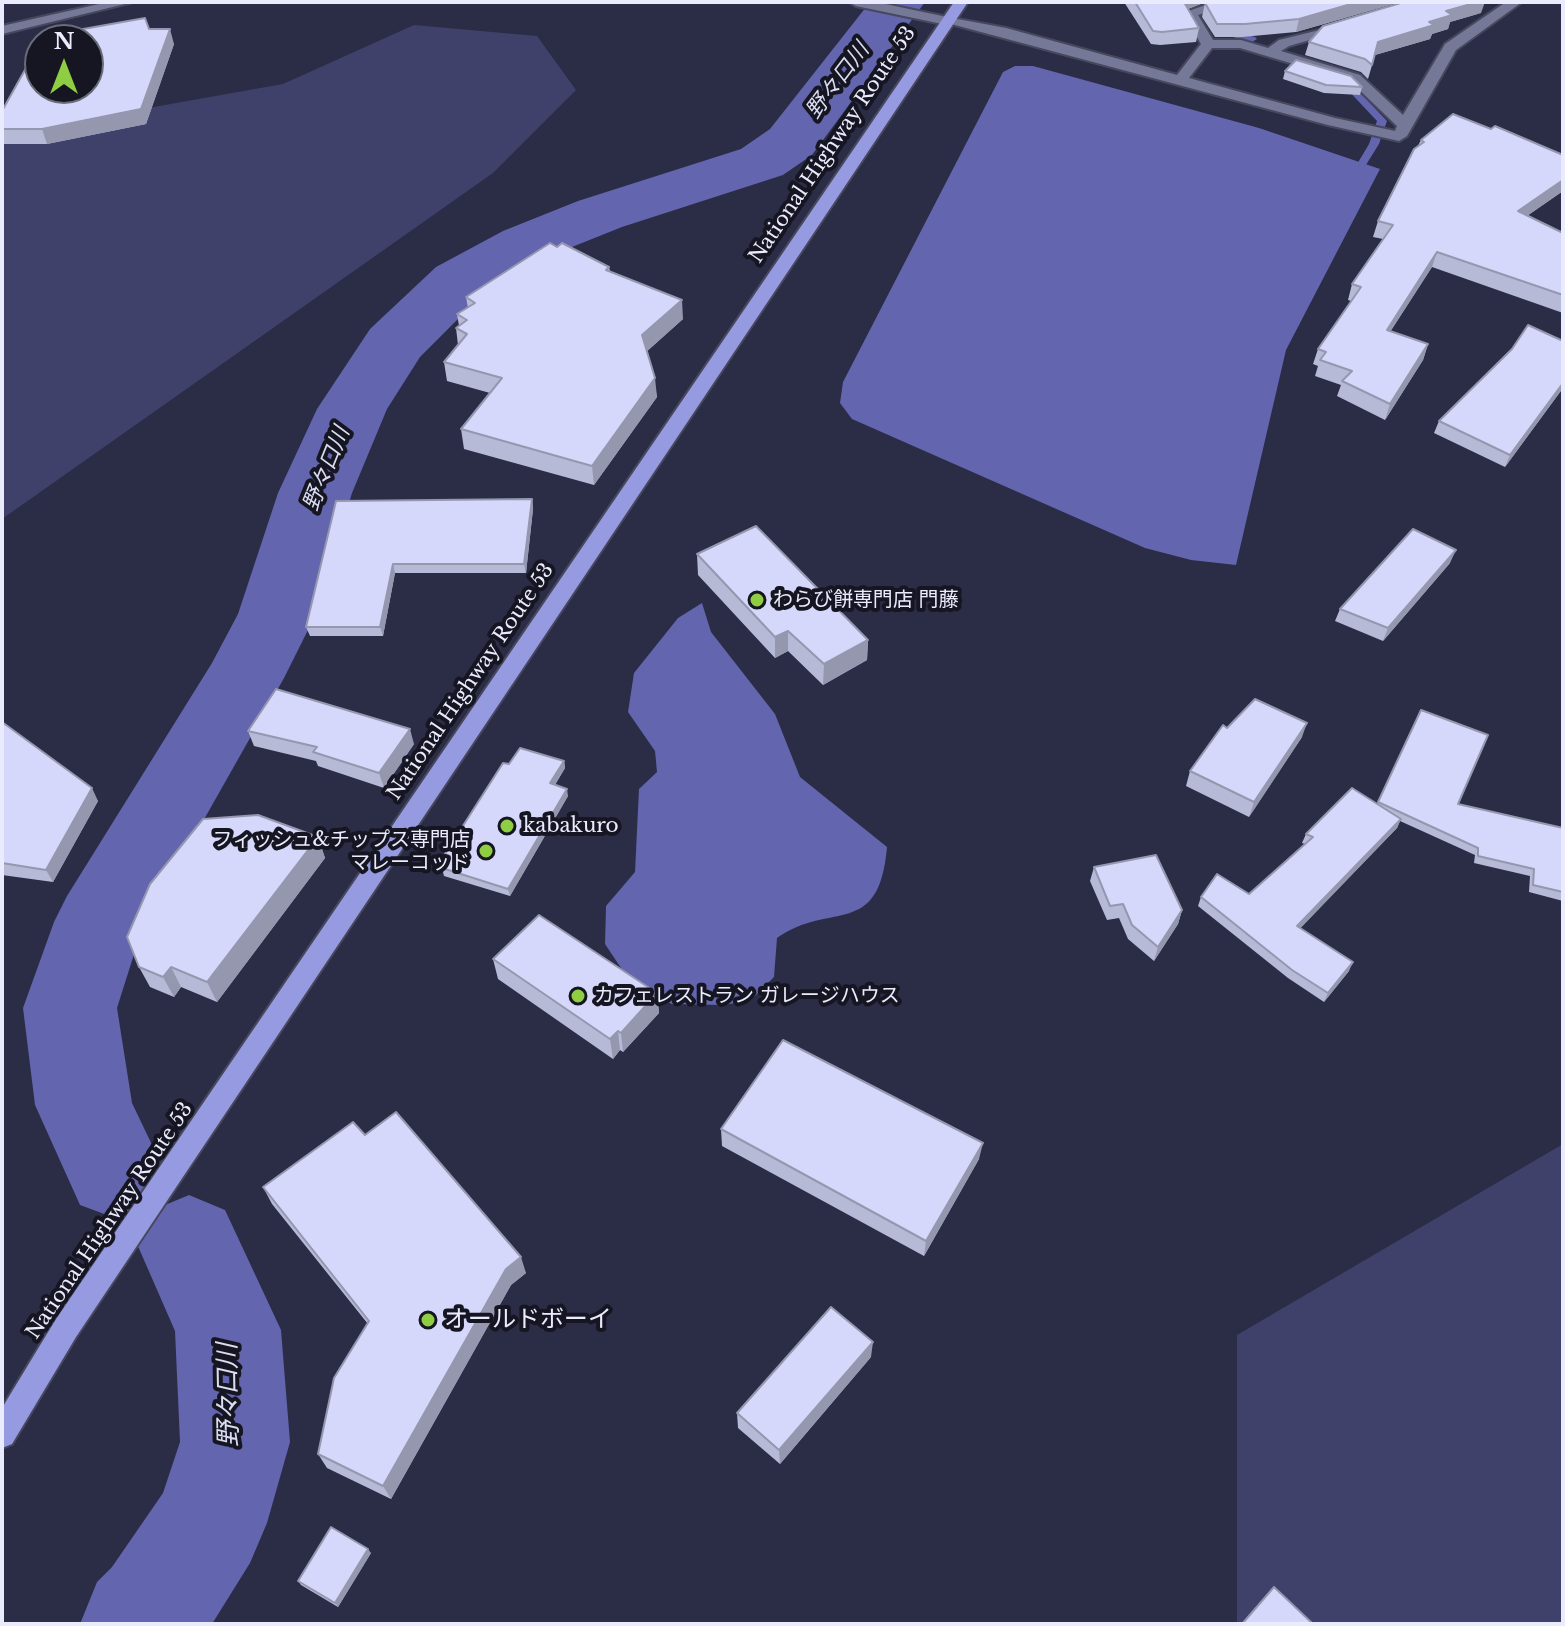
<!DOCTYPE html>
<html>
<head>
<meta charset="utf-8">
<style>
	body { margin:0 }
	#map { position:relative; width:1565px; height:1626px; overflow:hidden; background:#2b2c46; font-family:"Libre Baskerville",serif }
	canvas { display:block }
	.frame { position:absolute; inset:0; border:4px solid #eaecfe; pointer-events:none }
	.north { position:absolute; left:24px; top:24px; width:80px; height:80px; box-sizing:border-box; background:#151622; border:2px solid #6a6c7a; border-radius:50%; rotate:0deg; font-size:22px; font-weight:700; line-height:32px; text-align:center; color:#eaecfe }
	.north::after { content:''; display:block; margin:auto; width:28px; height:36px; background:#8fcd42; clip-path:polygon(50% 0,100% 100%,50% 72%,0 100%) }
</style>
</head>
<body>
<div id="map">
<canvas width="1565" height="1626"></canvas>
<div class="frame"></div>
<div class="north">N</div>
</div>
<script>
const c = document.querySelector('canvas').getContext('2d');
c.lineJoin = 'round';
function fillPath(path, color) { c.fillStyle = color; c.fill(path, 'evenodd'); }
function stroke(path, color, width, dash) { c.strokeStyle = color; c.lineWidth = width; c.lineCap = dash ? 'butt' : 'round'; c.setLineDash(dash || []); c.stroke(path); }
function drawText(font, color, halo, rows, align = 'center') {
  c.font = font + ' "Libre Baskerville","Noto Sans JP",serif'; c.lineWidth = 8; c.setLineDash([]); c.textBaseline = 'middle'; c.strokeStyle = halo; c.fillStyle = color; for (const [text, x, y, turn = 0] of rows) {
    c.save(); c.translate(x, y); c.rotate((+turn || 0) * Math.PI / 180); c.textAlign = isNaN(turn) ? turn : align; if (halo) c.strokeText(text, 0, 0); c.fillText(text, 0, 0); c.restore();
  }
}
fillPath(new Path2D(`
	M414,25L537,36L576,90L493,173L2,519V134L283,84Z
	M1563,1144V1624H1237V1335Z`), '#3f416a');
fillPath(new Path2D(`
	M1015,66H1033L1259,128L1380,169L1286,350L1236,565L1191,560L1145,548L852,419L840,403L843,382L1003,72Z
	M702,603L711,632L775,714L800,777L887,847C879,940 831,900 777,938L774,977L751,1000L724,1005L672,1004L635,989L605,944L606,906L635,872L639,789L657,772L655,751L628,712L634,673L678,618Z`), '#6365ae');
fillPath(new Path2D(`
	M1228,30L1255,37L1257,39L1252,42L1225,35V31Z
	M1345,83H1351L1387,121L1379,144L1361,173L1358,174L1353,171L1369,144L1377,121L1345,87Z`), '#6365ae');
fillPath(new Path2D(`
	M870,2H925L812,155L783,175L622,227L547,257L482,295L420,357L387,409L352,493L316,614L284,678L142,929L117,1008L132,1103L165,1172L150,1205L115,1218L80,1205L35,1105L23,1008L54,922L67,896L212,663L238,614L278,493L317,409L370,329L436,267L503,231L578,201L741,149L770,129Z
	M189,1195L225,1210L281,1330L290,1442L267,1523L250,1563L212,1624H80L97,1582L112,1567L163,1493L180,1442L175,1331L137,1244L153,1210Z`), '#6365ae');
const minor = new Path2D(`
	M1214,2H1237L1198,15L1213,40H1241L1268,48L1279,40L1348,23V29L1289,46L1281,51L1360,75L1403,115L1445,44L1506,2H1522L1456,50L1407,136L1399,141L1328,125L940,21L947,17L1006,28L1177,75L1201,44L1183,13ZM1212,48H1240L1350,81L1397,126L1395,131L1335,118L1189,78Z`);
const tertiary = new Path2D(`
	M108,2H133L2,34V26Z
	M849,2H876L947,17L954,21L947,25L856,6Z`);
const trunk = new Path2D(`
	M954,2H968L76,1337L12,1444L2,1448V1408L56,1319Z`);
stroke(minor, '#47485e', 4);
stroke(tertiary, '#47485e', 4);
stroke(trunk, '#47485e', 4);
fillPath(minor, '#757896');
fillPath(tertiary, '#757896');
fillPath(trunk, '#969ae0');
fillPath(new Path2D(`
	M1124,2H1206L1188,9L1199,28L1196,42L1160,45L1151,44Z
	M1209,2H1400L1296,32L1242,37H1215L1202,17L1205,3Z
	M1481,13L1450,22L1448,29L1432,34L1430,39L1375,55L1368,79L1361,72L1305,55L1309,42Z
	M149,29L174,44L146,124L47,144H2V111Z
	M1285,71L1362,87L1360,95L1324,93L1283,79Z
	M1491,129L1563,155V191L1527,216L1563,233V313L1432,267L1390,332L1428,344L1423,360L1385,420L1337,396L1341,385L1315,376L1318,366L1313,364L1318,349L1351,301L1348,300L1352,284L1383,239L1373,237L1378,221L1421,140Z
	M557,247L609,267L610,271L683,319L647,351L657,397L594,485L464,449L461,429L490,393L447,381L444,362L458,345L456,328L459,326L457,314L468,308L466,297Z
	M1563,341V388L1505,467L1434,433L1439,421Z
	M532,499L533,509L526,573H395L383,636H310L306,627L336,501Z
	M697,554L868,640L867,660L823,685L788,651L775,658L698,575Z
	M1450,563L1383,641L1335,621L1340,609Z
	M1421,710L1458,804L1563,828V901L1529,892L1530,876L1474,863L1475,855L1400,821L1397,828L1300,928L1349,971L1324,1002L1288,978L1198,906L1201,897L1249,894L1305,844L1302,843L1306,834L1377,804Z
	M2,722L98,801L53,882L2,875Z
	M1227,728L1302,737L1249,817L1186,786L1190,771Z
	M248,731L414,744L384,788L318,766L316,761L254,746Z
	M564,761L565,768L555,785L568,796L510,896L444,876L442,868L447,860L445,854L509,764Z
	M318,837L325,858L217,1002L181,987L174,997L150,987L139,967Z
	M1094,867L1182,910L1178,924L1154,961L1128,939L1119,918L1107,920L1090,881Z
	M493,959L657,993L659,1013L623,1052L620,1050L613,1059L498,979Z
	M721,1129L979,1159L924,1256L722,1146Z
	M365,1135L526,1273L511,1285L391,1499L327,1468L318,1454L368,1324L272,1204L263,1187Z
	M871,1357L780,1464L738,1428L737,1413Z
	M371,1553L338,1607L301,1585L298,1581Z`), '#b7bad7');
fillPath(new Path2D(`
	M1182,2H1206L1180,12Z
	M1358,2H1400L1296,32L1299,19Z
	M1478,2H1485L1481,13L1450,22L1448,29L1432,34L1430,39L1375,55L1378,42L1429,22L1446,11Z
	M170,29L174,44L146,124L47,144L42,129Z
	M1563,180V191L1512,226L1518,211Z
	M1437,252L1432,267L1381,346L1387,330Z
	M682,300L683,319L643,355L642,335Z
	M1428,344L1423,360L1385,420L1390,404Z
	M655,378L657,397L594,485L592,466Z
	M1563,383V388L1505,467L1510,455Z
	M532,499L533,509L526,573L524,564Z
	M1456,550L1450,563L1383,641L1388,628Z
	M393,564L395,573L383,636L380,627Z
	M788,631V651L775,658V637Z
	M868,640L867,660L823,685L824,664Z
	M1307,723L1302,737L1249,817L1254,802Z
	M410,729L414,744L384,788L379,773Z
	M564,761L565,768L551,791L550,783Z
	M92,788L98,801L53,882L46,870Z
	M567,789L568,796L510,896L508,889Z
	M1401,819L1397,828L1294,935L1297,926Z
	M318,837L325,858L217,1002L207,982Z
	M1182,910L1178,924L1154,961L1158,947Z
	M1353,962L1349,971L1324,1002L1328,993Z
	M171,967L181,987L174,997L163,977Z
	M657,993L659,1013L623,1052L621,1033Z
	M618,1031L620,1050L613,1059L610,1039Z
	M983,1143L979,1159L924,1256L926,1241Z
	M521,1257L526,1273L511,1285L391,1499L383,1486L506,1269Z
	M873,1342L871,1357L780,1464L779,1450Z
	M368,1549L371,1553L338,1607L335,1603Z`), '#9597af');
const building = new Path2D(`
	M1135,2H1184L1199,28L1162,32L1153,31Z
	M1209,2H1358L1299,19L1245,24H1217L1205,3Z
	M1404,2H1478L1446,11L1452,15L1429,22L1434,25L1378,42L1372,65L1365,59L1309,42L1323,26Z
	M145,18L149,29H170L141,109L42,129H2V111L40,43V88H88V40H42L44,36Z
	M1296,60L1351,76L1362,87L1326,85L1285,71Z
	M1453,114L1491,129L1495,126L1563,155V180L1518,211L1563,233V295L1437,252L1387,330L1428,344L1390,404L1342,381L1352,371L1320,360L1326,352L1318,349L1361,287L1352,284L1393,225L1378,221L1414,149L1424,142L1421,140Z
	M550,243L557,247L562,243L609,267L606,270L682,300L642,335L655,378L592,466L461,429L502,378L444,362L467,334L456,328L467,320L457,314L475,303L466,297Z
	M1528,325L1563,341V383L1510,455L1439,421L1512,349Z
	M532,499L524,564H393L380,627H306L336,501Z
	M756,526L868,640L824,664L788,631L775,637L697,554Z
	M1413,529L1456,550L1388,628L1340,609Z
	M276,689L410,729L379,773L313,752L317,747L248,731Z
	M1255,699L1307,723L1254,802L1190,771L1223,725L1227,728Z
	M1421,710L1488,735L1458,804L1563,828V892L1533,885L1534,869L1478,856V848L1378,802Z
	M2,722L92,788L46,870L2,863Z
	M520,748L564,761L550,783L567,789L508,889L442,868L450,856L445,854L503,763L509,764Z
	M1352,788L1401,819L1297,926L1353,962L1328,993L1292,970L1201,897L1217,874L1249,894L1313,837L1306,834Z
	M258,815L318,837L207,982L171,967L163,977L139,967L127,937L150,884L203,819Z
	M1156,855L1182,910L1158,947L1132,925L1123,904L1110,906L1094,867Z
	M539,915L657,993L621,1033L618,1031L610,1039L493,959Z
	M783,1040L983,1143L926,1241L721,1129Z
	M396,1112L521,1257L506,1269L383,1486L318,1454L334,1378L369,1321L263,1187L353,1122L365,1135Z
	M831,1307L873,1342L779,1450L737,1413Z
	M331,1527L368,1549L335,1603L298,1581Z
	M1274,1587L1313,1624H1242Z`);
fillPath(building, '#d5d8fa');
stroke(building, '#9597af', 2);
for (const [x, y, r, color] of [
	[757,600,8,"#8fcd42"],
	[507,826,8,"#8fcd42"],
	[486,851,8,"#8fcd42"],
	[578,996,8,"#8fcd42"],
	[428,1320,8,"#8fcd42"]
]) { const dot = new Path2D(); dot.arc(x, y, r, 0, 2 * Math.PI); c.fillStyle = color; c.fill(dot); stroke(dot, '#151622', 3); }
drawText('20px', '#eaecfe', '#151622', [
	["National Highway Route 53",833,145,-56],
	["National Highway Route 53",471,682,-56],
	["National Highway Route 53",110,1221,-56]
]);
drawText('20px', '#eaecfe', '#151622', [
	["わらび餅専門店 門藤",773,600],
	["kabakuro",523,826],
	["フィッシュ&チップス専門店",470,840,"right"],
	["マレーコッド",470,863,"right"],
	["カフェレストラン ガレージハウス",594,996]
], 'left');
drawText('italic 22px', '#dadcf1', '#151622', [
	["野々口川",838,81,-53],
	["野々口川",327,469,-68]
]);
drawText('24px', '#eaecfe', '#151622', [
	["オールドボーイ",444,1320]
], 'left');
drawText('italic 26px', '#dadcf1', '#151622', [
	["野々口川",229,1395,-91]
]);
</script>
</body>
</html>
